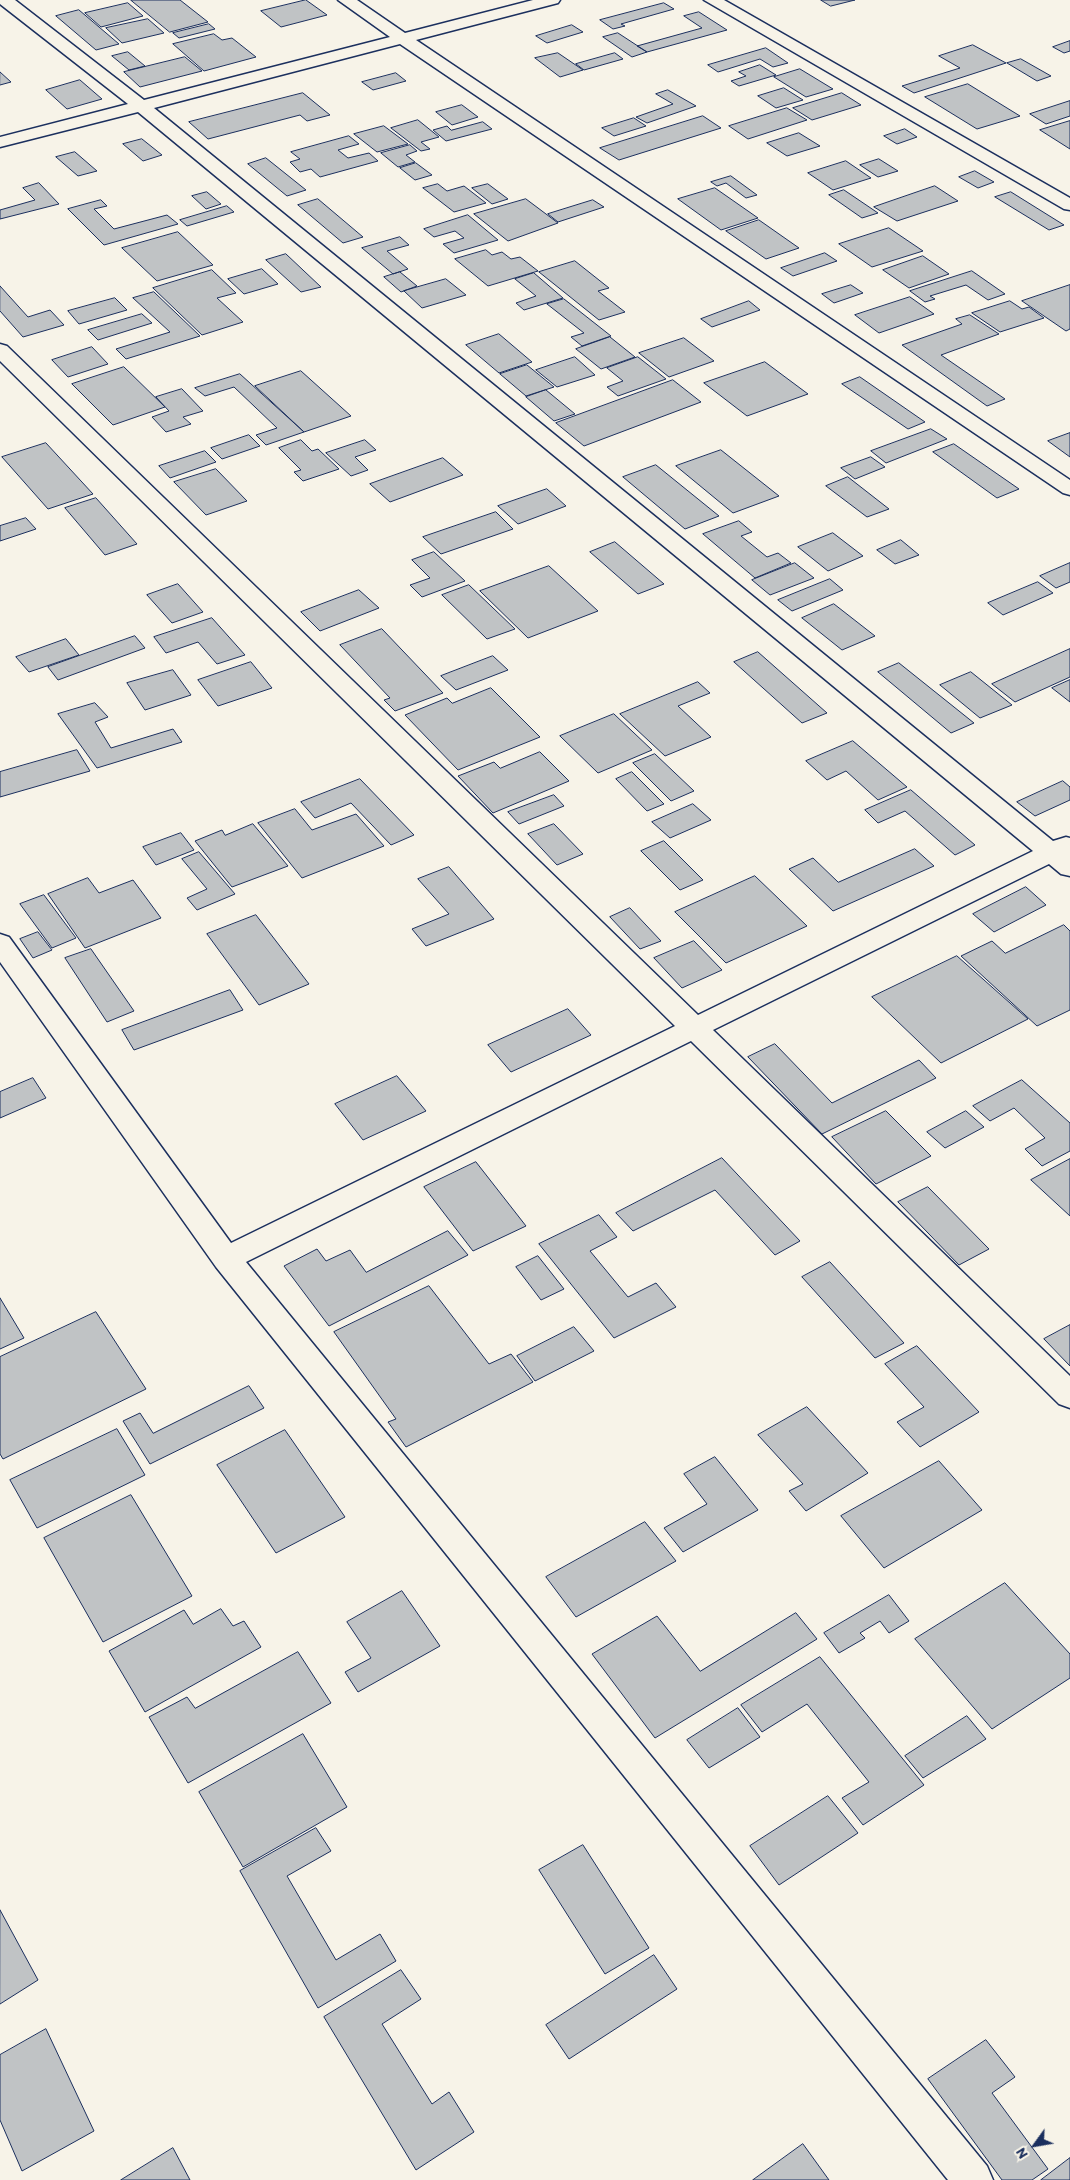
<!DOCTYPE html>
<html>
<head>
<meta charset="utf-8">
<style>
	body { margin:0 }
	#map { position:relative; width:1070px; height:2180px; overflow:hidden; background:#f7f3e8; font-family:Itim,sans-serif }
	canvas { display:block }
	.north { position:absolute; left:1010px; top:2120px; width:50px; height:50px; -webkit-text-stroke:4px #f7f3e8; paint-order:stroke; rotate:238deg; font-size:14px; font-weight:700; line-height:20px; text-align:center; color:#1b2f5e }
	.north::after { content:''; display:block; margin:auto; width:18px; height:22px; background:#1b2f5e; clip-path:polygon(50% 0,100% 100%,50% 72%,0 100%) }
</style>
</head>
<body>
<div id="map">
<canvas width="1070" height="2180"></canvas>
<div class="north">N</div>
</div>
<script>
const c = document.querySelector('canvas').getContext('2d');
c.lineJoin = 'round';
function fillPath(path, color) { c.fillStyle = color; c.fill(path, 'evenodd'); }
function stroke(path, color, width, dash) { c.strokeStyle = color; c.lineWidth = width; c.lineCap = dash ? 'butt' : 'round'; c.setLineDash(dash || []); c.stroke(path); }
const building = new Path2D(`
	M131,0H180L208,22L170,32Z
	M306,0L327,15L281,27L261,11Z
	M821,0H855L831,6Z
	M128,3L143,16L101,27L85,13Z
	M664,3L674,9L621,24L625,26L613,29L600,20Z
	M79,10L119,44L96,50L56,16Z
	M699,12L727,30L647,52L637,46L702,28L684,16Z
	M148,19L164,33L122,43L106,28Z
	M209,24L215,29L179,38L173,33Z
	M572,25L583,32L547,43L536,36Z
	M618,33L647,52L632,57L603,37Z
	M214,34L222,40L232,38L256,57L204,71L173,44Z
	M1070,41V51L1064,53L1053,47Z
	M973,45L1006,63L914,93L902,86L960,68L939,56Z
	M766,48L788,63L773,67L760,59L718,72L708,65Z
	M128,52L145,66L129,70L112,56Z
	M558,53L583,70L560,77L535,58Z
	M615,53L623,59L584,70L576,64Z
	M185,57L202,71L140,87L124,72Z
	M1021,59L1051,76L1037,81L1007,63Z
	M760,65L776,75L739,86L731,81L746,76L739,72Z
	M800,69L833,89L806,97L774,77Z
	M0,72L11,82L0,85Z
	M396,73L406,81L373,90L362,82Z
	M80,80L102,99L67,109L46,90Z
	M968,84L1020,116L977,129L925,97Z
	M784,88L803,100L776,108L758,96Z
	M668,90L696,106L647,123L636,117L673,104L656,94Z
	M303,93L330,115L307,121L300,115L208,139L189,122Z
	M842,93L861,105L812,120L793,108Z
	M1070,101V116L1046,124L1030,114Z
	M462,105L478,117L452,125L436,112Z
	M787,108L807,120L748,139L729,126Z
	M703,116L721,128L619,160L600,148Z
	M634,118L646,126L614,136L602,128Z
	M418,120L439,137L421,142L430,149L421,151L391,128Z
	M1070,121V149L1040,130Z
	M483,122L492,129L446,141L433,130L447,126L451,130Z
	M384,126L408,144L377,152L354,134Z
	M905,129L917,137L897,144L884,136Z
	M799,133L820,146L787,156L767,143Z
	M349,136L359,144L338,150L348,158L369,153L378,161L320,177L311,169L300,172L290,162L300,159L291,152Z
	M142,139L162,155L143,161L123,144Z
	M410,145L417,151L406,155L415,162L398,167L381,153Z
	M75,152L97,171L78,176L56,157Z
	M266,158L306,190L287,196L248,164Z
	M879,159L898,171L878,177L860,165Z
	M846,161L871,178L833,190L808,173Z
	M416,163L432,175L415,180L400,168Z
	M975,171L994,182L978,188L959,177Z
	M731,176L757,195L746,198L726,183L717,186L711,182Z
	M39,183L59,204L0,219V210L35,200L23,188Z
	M438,184L447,191L464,186L486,203L454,212L423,188Z
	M488,184L508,199L492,204L472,188Z
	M935,186L958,201L897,221L874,207Z
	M715,188L758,218L721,230L678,199Z
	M844,190L878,213L862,218L829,195Z
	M207,192L221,204L206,209L192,196Z
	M1011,192L1064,225L1049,230L995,197Z
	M318,199L363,237L343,243L298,205Z
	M526,199L558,223L508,241L474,214Z
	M101,200L107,206L94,209L114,229L167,215L178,224L104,245L68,209Z
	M593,200L604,207L558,222L548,214Z
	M227,206L234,212L187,226L180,220Z
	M468,215L498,240L454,253L443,244L464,238L455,231L434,237L424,229Z
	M759,220L799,248L766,259L726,231Z
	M889,228L923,251L872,267L839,244Z
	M178,232L213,265L157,281L122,248Z
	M400,237L409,245L387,251L408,269L393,274L362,248Z
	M486,250L492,255L502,252L511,259L520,257L538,271L488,286L455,259Z
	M825,253L837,261L793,276L781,268Z
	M286,254L321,287L301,292L266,260Z
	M923,256L949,274L909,288L883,270Z
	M575,261L609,288L598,291L625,312L599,320L539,272Z
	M262,269L278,284L244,294L228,279Z
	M212,270L236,293L217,298L243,322L202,335L153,288Z
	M972,271L1005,294L988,300L966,285L930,296L935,299L925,302L910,291Z
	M400,272L417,286L401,292L384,277Z
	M534,273L563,298L524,310L516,303L536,296L515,279Z
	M446,279L466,295L422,308L404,291Z
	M851,285L863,293L834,303L822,294Z
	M1070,285V329L1066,331L1022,301Z
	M0,286L28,317L50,310L64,325L23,337L0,311Z
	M154,292L200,336L126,359L116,349L170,332L133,298Z
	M910,297L934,314L879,333L855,315Z
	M115,298L127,310L79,324L68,311Z
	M564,299L611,336L582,346L571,337L584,333L547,304Z
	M749,301L760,310L712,327L701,319Z
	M1010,301L1022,309L1029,307L1044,318L1000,332L972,313Z
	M142,314L152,323L98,340L88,330Z
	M970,315L999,334L941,355L1005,399L987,406L902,345L962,324L956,319Z
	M499,334L532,362L499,373L466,345Z
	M610,337L635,357L601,369L576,349Z
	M684,338L714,361L669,377L639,353Z
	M92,347L108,364L68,377L52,360Z
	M575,357L595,375L557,387L536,370Z
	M638,357L666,379L618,396L607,387L623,381L607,368Z
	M765,362L808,394L747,416L704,383Z
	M527,365L554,387L526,396L500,374Z
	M124,367L165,407L113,425L72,384Z
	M301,371L351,416L304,432L255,386Z
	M240,374L304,432L266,445L256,435L277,428L234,387L205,396L195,388Z
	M860,377L925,422L908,429L842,384Z
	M673,380L701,402L584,446L556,423Z
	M182,389L203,411L183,417L191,424L166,432L152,417L169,411L156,397Z
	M546,390L575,414L554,421L526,397Z
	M931,429L947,439L886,463L871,451Z
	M1070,433V457L1048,441Z
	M249,435L260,446L222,459L211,448Z
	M301,440L312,451L318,449L339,469L303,481L294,472L301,470L279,448Z
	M365,440L376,450L355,457L368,470L351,476L326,453Z
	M46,443L93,494L48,509L2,457Z
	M954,444L1019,489L997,498L933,452Z
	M721,450L779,496L733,513L676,466Z
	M205,451L216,462L170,478L159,466Z
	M871,457L885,467L855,479L841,468Z
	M443,458L463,475L390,502L370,484Z
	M656,465L719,516L685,529L623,477Z
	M216,469L247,501L206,515L174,482Z
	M848,477L889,509L867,517L826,486Z
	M547,489L566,506L518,524L498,506Z
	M96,498L137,544L105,555L65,508Z
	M496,512L513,529L441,554L423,537Z
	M26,518L36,529L0,541V526Z
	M739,521L752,532L741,536L767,557L778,553L791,563L755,578L703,534Z
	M833,533L863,556L828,571L798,547Z
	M901,540L919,555L895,564L877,550Z
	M615,542L664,584L638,594L590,552Z
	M434,552L465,581L422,597L410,585L430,578L412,560Z
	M795,563L814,578L770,595L752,580Z
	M1070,563V582L1056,588L1040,576Z
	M549,566L598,611L528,638L480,591Z
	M830,579L843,590L792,611L778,600Z
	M1038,582L1053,593L1003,615L988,603Z
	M178,584L203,612L172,623L147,595Z
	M469,585L515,629L487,639L442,595Z
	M359,590L379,608L320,631L301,612Z
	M834,604L875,636L842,650L802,618Z
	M212,618L245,655L217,664L198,642L166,653L154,637Z
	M382,629L443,693L395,711L384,700L390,698L340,645Z
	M135,636L145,648L58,680L48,667Z
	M66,639L79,655L29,672L16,657Z
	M1070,649V677L1015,702L992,684Z
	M758,652L827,713L802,723L734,662Z
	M493,656L508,670L456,690L441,676Z
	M251,662L272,688L218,706L198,680Z
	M899,663L974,723L951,733L878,672Z
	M173,670L191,695L145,710L127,683Z
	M971,672L1012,705L980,718L940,685Z
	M1070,680V702L1052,688Z
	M698,682L710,693L678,706L711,737L665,756L620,714Z
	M491,688L540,737L458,770L405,715L447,698L452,703Z
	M95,703L108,717L95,722L111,748L173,729L182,742L97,768L58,714Z
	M614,714L652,750L598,773L560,736Z
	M853,741L907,787L878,800L846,771L827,780L806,761Z
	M77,750L90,771L0,797V772Z
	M540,752L569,781L493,813L458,776L494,762L500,768Z
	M655,754L694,791L671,801L633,763Z
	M632,772L664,804L647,811L616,779Z
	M360,779L414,835L391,845L351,803L315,818L301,802Z
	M1063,781L1070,787V800L1035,816L1017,802Z
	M911,790L975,845L955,855L905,811L878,823L865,810Z
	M554,795L564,806L519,824L508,812Z
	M693,804L711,820L670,838L652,822Z
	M295,809L312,830L356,814L384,846L302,878L258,823Z
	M253,824L288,866L232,887L195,841L222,830L225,835Z
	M554,824L583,854L557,865L528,834Z
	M181,833L194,850L156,865L143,847Z
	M664,841L703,880L680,890L641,851Z
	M915,849L934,866L833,911L789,869L813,858L838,882Z
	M199,852L235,894L197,910L187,898L207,889L182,859Z
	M449,867L494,919L426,946L412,929L449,914L418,879Z
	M755,876L807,926L726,963L675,912Z
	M88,878L99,893L133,880L161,918L85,948L48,894Z
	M1026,887L1046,905L994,932L973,914Z
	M44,895L76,938L52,948L20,904Z
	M630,908L661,941L640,949L610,917Z
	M256,915L309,984L259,1005L207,934Z
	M1064,925L1070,931V1010L1037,1026L961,956L992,941L1005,953Z
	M38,932L52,950L33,958L20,939Z
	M694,941L722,970L682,988L654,958Z
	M91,949L134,1011L107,1022L65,958Z
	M957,956L1028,1019L941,1063L872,997Z
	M230,990L243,1010L134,1050L122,1030Z
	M568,1009L591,1035L511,1072L488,1045Z
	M775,1044L832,1103L919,1060L936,1078L822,1134L748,1057Z
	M397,1076L426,1111L363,1140L335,1104Z
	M33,1078L46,1098L0,1118V1092Z
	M1022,1080L1070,1123V1151L1042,1166L1025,1149L1045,1138L1014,1108L990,1121L973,1106Z
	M886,1111L931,1156L876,1184L832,1137Z
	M966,1111L984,1127L945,1148L927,1132Z
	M722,1158L800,1241L775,1255L715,1190L633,1231L616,1213Z
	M1070,1159V1216L1031,1180Z
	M476,1162L526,1226L473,1251L424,1187Z
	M928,1187L989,1249L959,1265L898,1202Z
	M599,1215L617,1237L590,1251L628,1297L656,1283L676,1307L614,1338L539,1244Z
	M448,1231L468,1255L329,1326L284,1266L317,1249L326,1261L350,1250L366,1272Z
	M538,1256L564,1289L541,1300L516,1267Z
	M830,1262L904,1343L875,1358L802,1277Z
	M429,1286L489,1364L511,1354L533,1382L406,1447L388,1422L396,1419L334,1332Z
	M0,1298L24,1338L0,1349Z
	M96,1312L146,1389L3,1459L0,1454V1357Z
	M1070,1325V1366L1044,1339Z
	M574,1327L594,1351L535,1381L517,1356Z
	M917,1346L979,1412L920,1447L897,1422L924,1407L885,1364Z
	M249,1386L264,1408L150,1464L123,1421L140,1413L153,1433Z
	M807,1407L868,1473L806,1511L789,1491L803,1484L758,1435Z
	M117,1429L145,1475L37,1528L10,1480Z
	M285,1430L345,1517L276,1553L217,1465Z
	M715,1457L758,1510L683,1552L664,1528L707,1504L684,1474Z
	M939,1461L982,1510L884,1568L841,1516Z
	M131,1495L192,1596L103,1642L44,1538Z
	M645,1522L676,1561L576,1617L546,1577Z
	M1005,1583L1070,1654V1678L992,1729L915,1639Z
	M402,1591L440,1646L358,1692L345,1672L371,1658L347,1622Z
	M889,1595L909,1621L889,1633L880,1621L860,1633L865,1638L839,1653L824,1633Z
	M221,1609L233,1626L244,1621L261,1647L145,1712L109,1651L184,1610L193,1624Z
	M796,1613L817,1639L655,1738L592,1654L657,1616L700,1671Z
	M298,1652L331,1703L188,1783L149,1717L187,1697L195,1708Z
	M820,1657L924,1785L863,1825L842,1798L869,1782L807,1704L762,1732L741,1705Z
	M738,1708L760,1737L709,1768L687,1740Z
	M967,1716L986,1739L923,1778L905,1756Z
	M303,1734L347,1807L243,1867L199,1792Z
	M828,1796L858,1833L779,1885L750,1846Z
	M316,1828L331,1851L287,1876L336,1960L380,1934L396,1961L318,2008L240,1871Z
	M583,1845L649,1948L605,1974L539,1870Z
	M0,1910L38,1980L0,2004Z
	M654,1955L677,1989L569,2059L546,2025Z
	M401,1970L421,1999L382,2024L432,2104L449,2092L474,2132L416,2170L324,2017Z
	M46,2029L94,2131L22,2171L0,2120V2055Z
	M986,2040L1015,2077L992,2093L1048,2169L1032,2180H1002L928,2079Z
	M803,2144L829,2180H753Z
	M173,2148L190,2180H121Z
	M1070,2158V2180H1041Z`);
fillPath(building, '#c0c3c5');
stroke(building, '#1b2f5e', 1);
const minor = new Path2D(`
	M0,0H15L144,100L390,37L338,0H357L405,33L533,0H560L558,3L416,40L1070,480V495L1063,493L400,44L154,108L1053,841L1066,837L1070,838V876L1061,874L1049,864L713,1030L1070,1376V1408L1059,1404L691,1041L246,1262L987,2166L993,2180H948L216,1267L0,962V934L9,937L231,1243L675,1026L0,361V344L7,346L698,1015L1033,851L138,112L0,147V137L128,104L0,4Z
	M704,0H724L1070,198V210L1064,209Z`);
stroke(minor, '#1b2f5e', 3);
fillPath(minor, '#f7f3e8');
</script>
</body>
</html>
